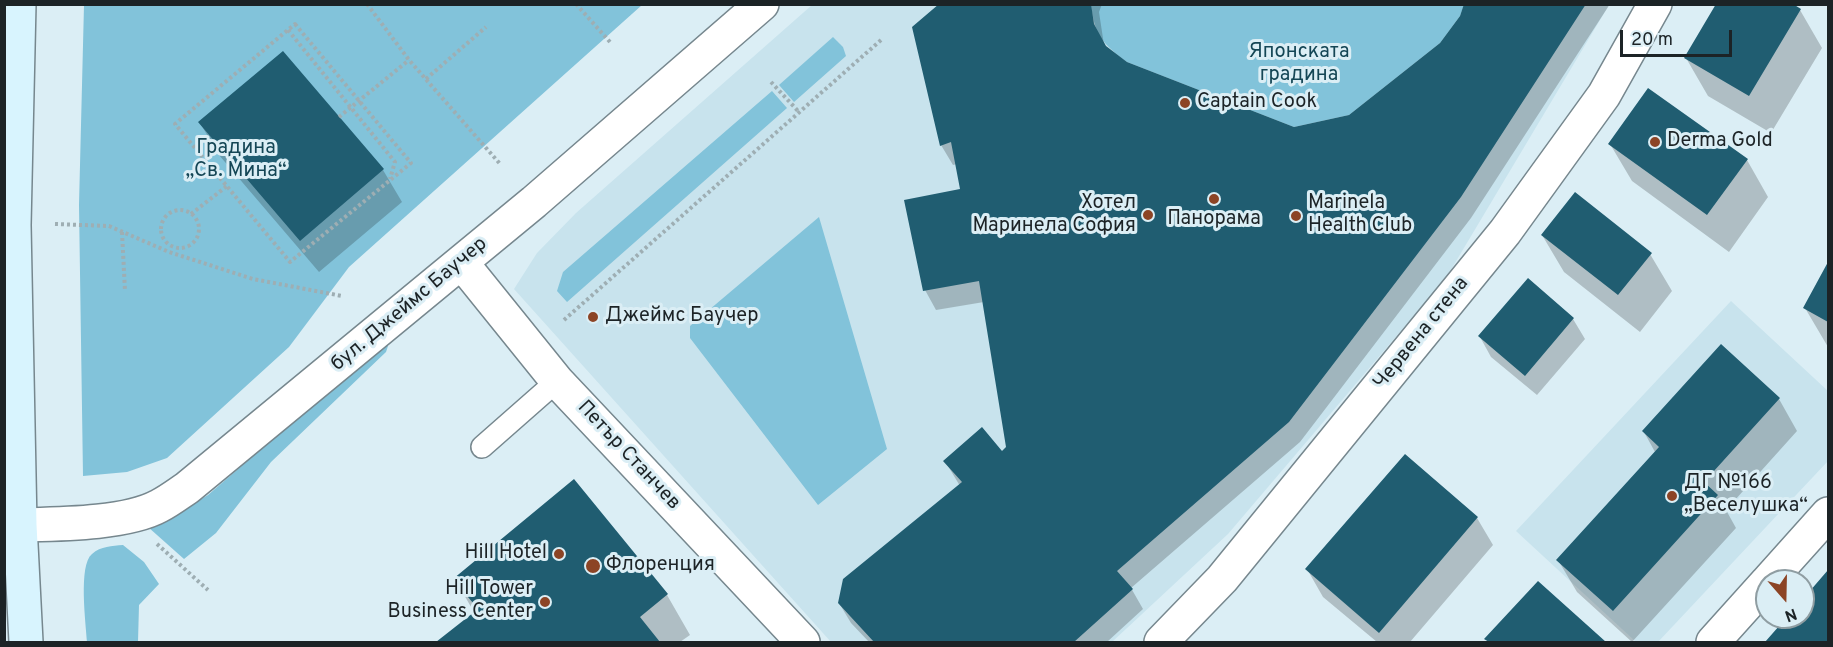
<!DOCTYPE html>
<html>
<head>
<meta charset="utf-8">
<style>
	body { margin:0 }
	#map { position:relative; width:1833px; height:647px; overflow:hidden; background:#dbeef5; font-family:Overpass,sans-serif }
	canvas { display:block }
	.frame { position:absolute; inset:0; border:6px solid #1c2326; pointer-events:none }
	.north { position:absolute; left:1755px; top:569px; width:60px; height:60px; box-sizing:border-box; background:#dbeef5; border:2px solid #8f9da2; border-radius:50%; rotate:160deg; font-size:16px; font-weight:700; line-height:24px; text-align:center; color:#1c2326 }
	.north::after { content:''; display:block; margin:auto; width:21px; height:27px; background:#8c4425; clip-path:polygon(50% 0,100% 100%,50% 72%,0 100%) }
	.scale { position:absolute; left:1620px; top:30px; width:112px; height:27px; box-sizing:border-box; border:3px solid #1c2326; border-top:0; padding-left:8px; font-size:18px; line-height:21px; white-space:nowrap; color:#1c2326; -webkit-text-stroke:4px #dbeef5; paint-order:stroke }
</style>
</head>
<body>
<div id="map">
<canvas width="1833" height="647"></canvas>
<div class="frame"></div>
<div class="north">N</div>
<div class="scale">20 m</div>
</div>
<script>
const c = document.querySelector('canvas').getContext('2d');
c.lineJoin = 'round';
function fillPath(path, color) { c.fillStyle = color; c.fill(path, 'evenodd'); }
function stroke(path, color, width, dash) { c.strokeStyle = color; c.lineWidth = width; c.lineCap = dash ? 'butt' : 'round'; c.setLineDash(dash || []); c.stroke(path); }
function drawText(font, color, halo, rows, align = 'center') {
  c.font = font + ' Overpass,sans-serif'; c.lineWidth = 6; c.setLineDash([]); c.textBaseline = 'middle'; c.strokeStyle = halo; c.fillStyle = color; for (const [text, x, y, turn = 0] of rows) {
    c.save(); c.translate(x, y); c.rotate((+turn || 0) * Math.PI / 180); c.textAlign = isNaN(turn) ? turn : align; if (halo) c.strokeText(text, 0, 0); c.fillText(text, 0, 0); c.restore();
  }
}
fillPath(new Path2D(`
	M812,5H1609L1446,278L1228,534L1112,642H831L514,289L537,253L576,213Z
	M1731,301L1828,391V461L1658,642H1636L1516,531Z`), '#c8e3ed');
fillPath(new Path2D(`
	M84,5H642L349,267L289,347L167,458L127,472L83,476L79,205Z
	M1091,5H1464L1460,16L1440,43L1349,115L1294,127L1127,62C1103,44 1095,36 1091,5Z
	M833,37L843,47L846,56L794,102L779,85Z
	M772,91L787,108L567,302L557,291L563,272Z
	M819,217L887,449L818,505L690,338V326Z
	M384,343L388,346L386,352L271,462L216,533L184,559L148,527L178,513L208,495Z
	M123,545L144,562L159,584L139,605L138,642H87C86,624 78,565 92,554C101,546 112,546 123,545Z`), '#82c3da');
fillPath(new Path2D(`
	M941,4H1102L1099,12L1104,45L1127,64L1293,129L1350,116L1441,44L1461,16L1466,4H1610L1471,218L1300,442L1131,588L1143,609L1107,642H869L851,623L839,603L960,486L945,461L1001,453L1007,448L984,302L936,310L925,290L962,190L957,164L953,165L941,145Z
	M1800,10L1822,48L1771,133L1708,96L1686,58Z
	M283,53L383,170L402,202L319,272L219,155L200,123Z
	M1610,144L1747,160L1768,197L1729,252L1632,181Z
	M1542,235L1650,254L1672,291L1640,332L1564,272Z
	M1828,266V347L1805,308Z
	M1528,280L1573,319L1585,339L1537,395L1491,357L1480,337Z
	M1779,399L1797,431L1726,510L1736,528L1632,642L1577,592L1558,560L1655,452L1644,432Z
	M1477,518L1493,545L1410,642H1377L1323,597L1307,569Z
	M1828,572V642H1767L1789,617H1803V601Z
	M455,579L667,595L690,635L680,642H438L475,614Z
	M1538,583L1604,642H1488L1486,639Z`), '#0003');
fillPath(new Path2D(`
	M939,4H1091L1094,24L1106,46L1127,62L1294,127L1349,115L1440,43L1460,16L1464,4H1586L1461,197L1289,422L1117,571L1133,589L1074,642H874L838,603L843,579L962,482L943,461L982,427L1002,451L1006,447L979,281L923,291L904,200L960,189L951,142L940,146L912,27Z
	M1716,4H1793L1801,9L1749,96L1684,58Z
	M283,51L384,169L300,241L198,122Z
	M1648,88L1748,159L1707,215L1608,144Z
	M1575,192L1652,253L1618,295L1541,235Z
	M1828,262V322L1803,308Z
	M1528,278L1574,318L1525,376L1478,336Z
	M1721,344L1780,398L1704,482L1718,495L1613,611L1556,560L1659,447L1642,431Z
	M1405,454L1478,517L1379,633L1305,569Z
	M574,479L668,594L640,617L660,642H436L478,609L453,579Z
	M1828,570V642H1765L1787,617H1803V599Z
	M1538,581L1606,642H1489L1484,639Z`), '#205d71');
const service = new Path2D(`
	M482,447L557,381`);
const minor = new Path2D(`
	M461,262L557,381L803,642
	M20,525C58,524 126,524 159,506C169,501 178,494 187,488L534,202L762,4
	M1768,581L1828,514
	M1161,642L1222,579L1505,232L1604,95L1655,4
	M1713,642L1767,582`);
const secondary = new Path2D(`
	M19,4L14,225L20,525L26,642`);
stroke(service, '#76878e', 24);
stroke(minor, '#76878e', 36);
stroke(secondary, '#76878e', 36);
stroke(new Path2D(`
	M367,4L409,60L501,165
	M576,4L610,42
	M295,24L411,163L290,262L175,124Z
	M288,30L395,162L390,179
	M426,79L486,27
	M771,82L799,112
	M339,117L409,60
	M161 229a19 19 0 1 1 38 0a19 19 0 1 1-38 0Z
	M191,214L227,186
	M55,224L109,226L169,252L253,279L342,296
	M122,232L125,291
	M564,320L881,40
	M157,544L208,590`), '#9eaeb3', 4, [3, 3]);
stroke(service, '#fff', 21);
stroke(minor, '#fff', 33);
stroke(secondary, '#d8f4fe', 33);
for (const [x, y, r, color] of [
	[1185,103,6,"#8c4425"],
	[1655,142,6,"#8c4425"],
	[1214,199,6,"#8c4425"],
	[1148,215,6,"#8c4425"],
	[1296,216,6,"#8c4425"],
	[593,317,6,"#8c4425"],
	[1672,496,6,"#8c4425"],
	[559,554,6,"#8c4425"],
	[593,566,8,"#8c4425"],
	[545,602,6,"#8c4425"]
]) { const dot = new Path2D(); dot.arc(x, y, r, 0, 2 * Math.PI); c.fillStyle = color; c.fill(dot); stroke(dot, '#dbeef5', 2); }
drawText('20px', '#144655', '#dbeef5', [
	["Японската",1299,53],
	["градина",1299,76],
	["Градина",236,149],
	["„Св. Мина“",236,172]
]);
drawText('20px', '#1c2326', '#dbeef5', [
	["Captain Cook",1197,103],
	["Derma Gold",1667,142],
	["Хотел",1136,204,"right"],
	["Маринела София",1136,227,"right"],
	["Marinela",1308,204],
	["Health Club",1308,227],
	["Панорама",1214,220,"center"],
	["Джеймс Баучер",605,317],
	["ДГ №166",1684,484],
	["„Веселушка“",1684,507],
	["Hill Hotel",547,554,"right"],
	["Флоренция",606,566],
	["Hill Tower",533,590,"right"],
	["Business Center",533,613,"right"]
], 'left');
drawText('20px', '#1c2326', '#dbeef5', [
	["бул. Джеймс Баучер",410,305,-40],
	["Червена стена",1422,334,-51],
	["Петър Станчев",628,456,47]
]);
</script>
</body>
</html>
